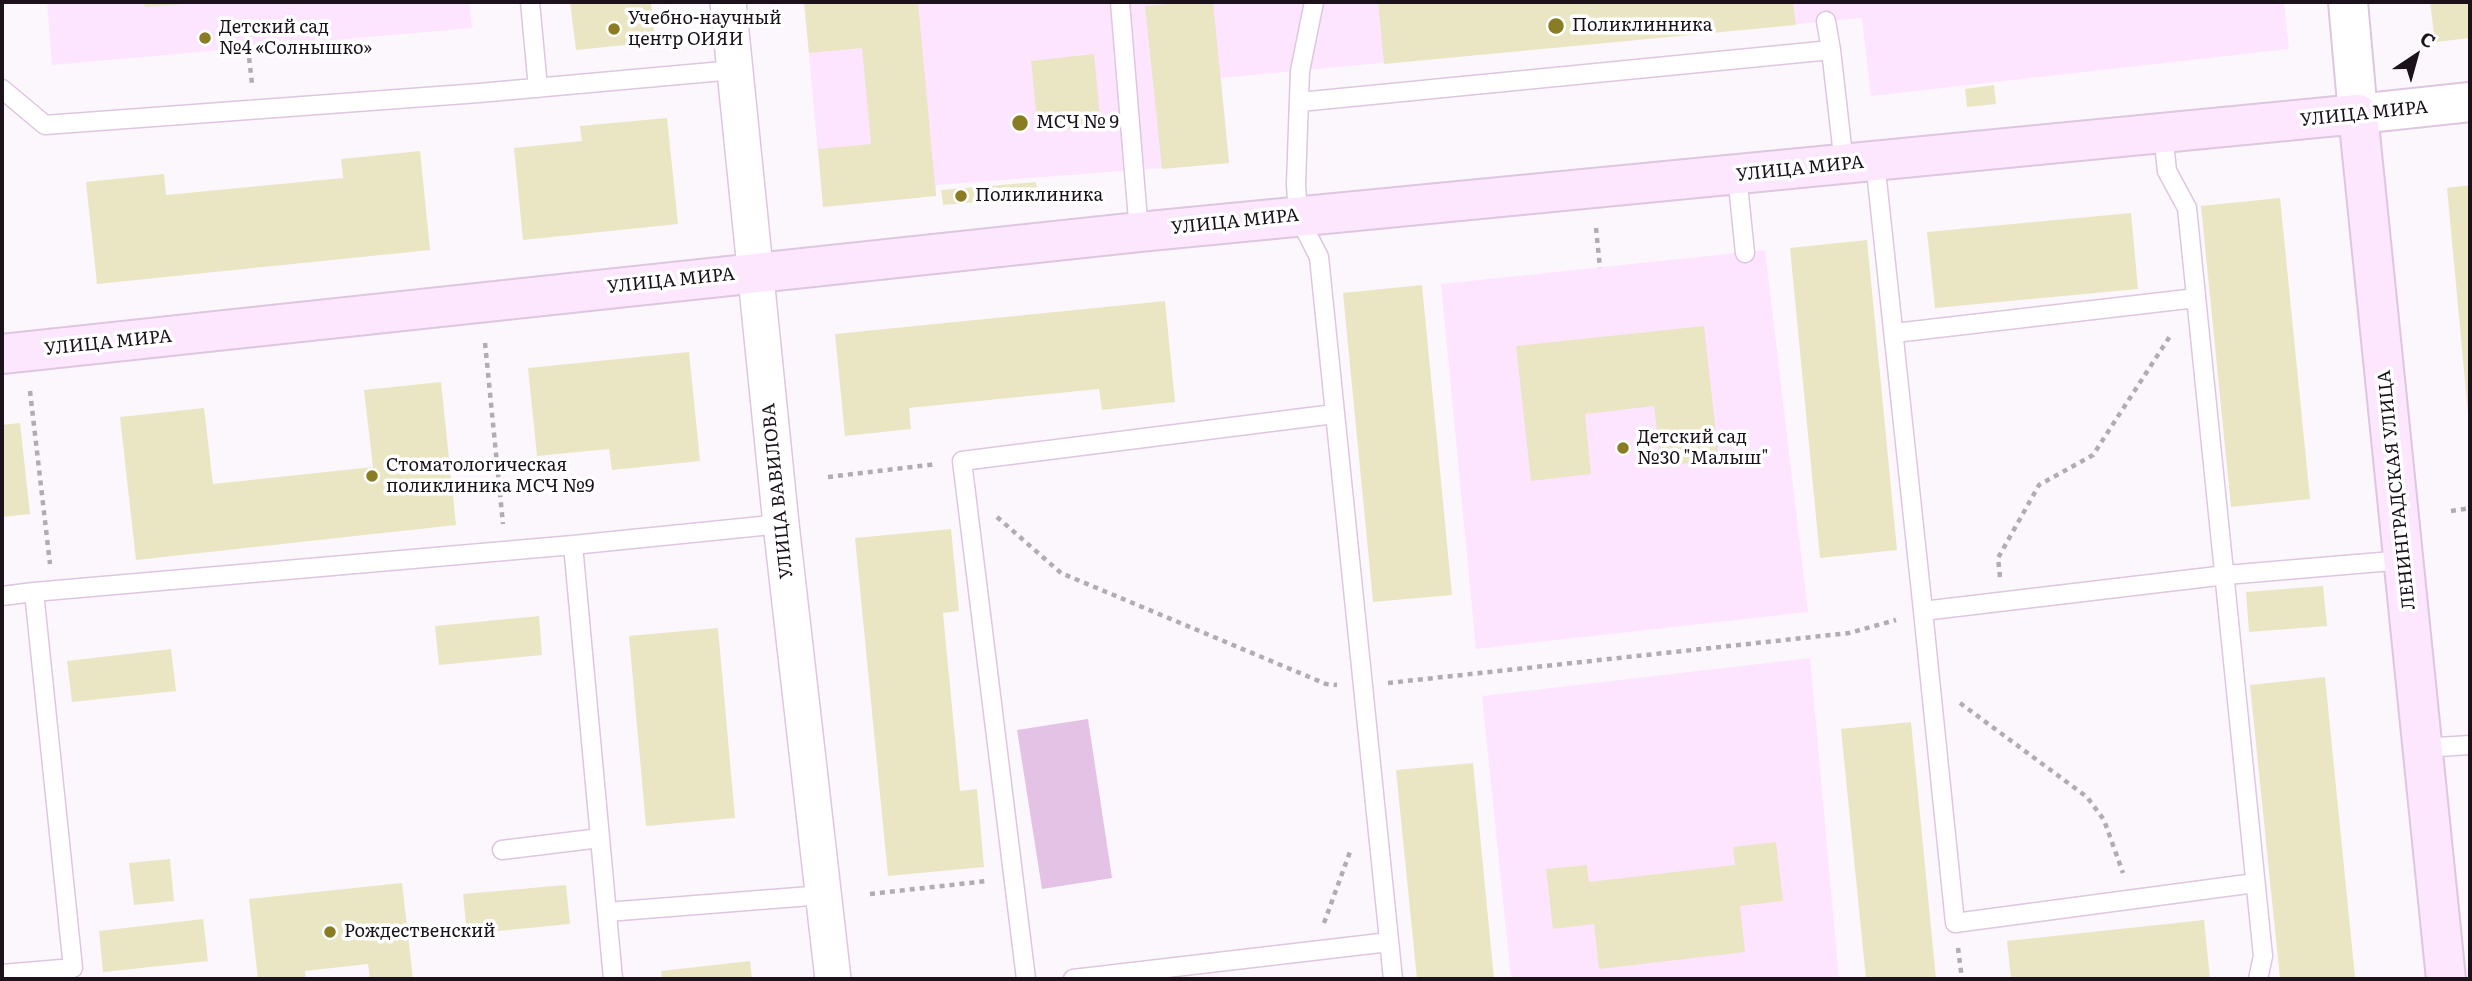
<!DOCTYPE html>
<html>
<head>
<meta charset="utf-8">
<style>
	body { margin:0 }
	#map { position:relative; width:2472px; height:981px; overflow:hidden; background:#fcf7fc; font-family:Literata,serif }
	canvas { display:block }
	.frame { position:absolute; inset:0; border:4px solid #1b121c; pointer-events:none }
	.north { position:absolute; left:2381px; top:21px; width:70px; height:70px; -webkit-text-stroke:5px #fff; paint-order:stroke; rotate:36deg; font-size:19px; font-weight:700; line-height:28px; text-align:center; color:#1b121c }
	.north::after { content:''; display:block; margin:auto; width:24px; height:32px; background:#1b121c; clip-path:polygon(50% 0,100% 100%,50% 72%,0 100%) }
</style>
</head>
<body>
<div id="map">
<canvas width="2472" height="981"></canvas>
<div class="frame"></div>
<div class="north">С</div>
</div>
<script>
const c = document.querySelector('canvas').getContext('2d');
c.lineJoin = 'round';
function fillPath(path, color) { c.fillStyle = color; c.fill(path, 'evenodd'); }
function stroke(path, color, width, dash) { c.strokeStyle = color; c.lineWidth = width; c.lineCap = dash ? 'butt' : 'round'; c.setLineDash(dash || []); c.stroke(path); }
function drawText(font, color, halo, rows, align = 'center') {
  c.font = font + ' Literata,serif'; c.lineWidth = 7; c.setLineDash([]); c.textBaseline = 'middle'; c.strokeStyle = halo; c.fillStyle = color; for (const [text, x, y, turn = 0] of rows) {
    c.save(); c.translate(x, y); c.rotate((+turn || 0) * Math.PI / 180); c.textAlign = isNaN(turn) ? turn : align; if (halo) c.strokeText(text, 0, 0); c.fillText(text, 0, 0); c.restore();
  }
}
fillPath(new Path2D(`
	M47,2H469L472,28L52,65Z
	M804,2H2284L2289,49L1871,96L1862,18L1221,78L1229,163L936,185V196L823,207Z
	M1765,250L1808,612L1476,649L1441,284Z
	M1810,658L1839,979H1511L1482,696Z`), '#fde5ff');
fillPath(new Path2D(`
	M1088,719L1112,878L1042,889L1017,730Z`), '#e3c2e6');
fillPath(new Path2D(`
	M144,2H184V4L145,7Z
	M570,2H651L655,42L576,50Z
	M804,2H918L936,196L823,207L818,149L871,144L862,48L809,53Z
	M1188,2H1213L1229,163L1162,169L1145,6Z
	M1378,2H1793L1796,25L1384,64Z
	M2430,2H2470V38L2435,42Z
	M1094,54L1101,126L1038,132L1031,61Z
	M1994,85L1996,104L1967,107L1965,89Z
	M667,118L678,224L523,240L514,148L582,141L580,126Z
	M420,151L430,250L97,284L86,182L164,174L166,195L343,178L341,159Z
	M1036,182L1037,197L943,205L941,190Z
	M2470,185V413H2468L2447,188Z
	M2280,198L2310,499L2231,507L2201,206Z
	M2131,213L2138,289L1935,308L1927,232Z
	M1867,240L1897,550L1820,558L1790,248Z
	M1422,285L1452,595L1373,602L1343,293Z
	M1165,301L1175,402L1102,410L1099,389L909,408L911,429L845,436L835,334Z
	M1704,326L1719,460L1661,466L1654,406L1585,414L1591,474L1531,481L1516,346Z
	M689,352L700,461L612,470L609,449L537,456L528,368Z
	M441,382L456,525L136,560L120,417L204,408L213,484L373,467L364,390Z
	M20,423L30,514L2,517V425Z
	M951,529L959,611L943,613L960,791L977,789L984,867L888,876L855,538Z
	M2323,586L2327,626L2249,632L2246,592Z
	M539,616L542,655L439,665L435,626Z
	M718,628L735,818L646,826L629,636Z
	M171,649L176,691L72,702L67,661Z
	M2325,677L2355,977L2329,979H2280L2250,685Z
	M1911,722L1936,979H1866L1841,729Z
	M1473,763L1494,979H1417L1396,770Z
	M1776,842L1783,901L1740,906L1745,952L1599,969L1594,924L1553,929L1546,869L1587,865L1589,882L1735,865L1733,847Z
	M170,859L174,901L134,905L129,863Z
	M402,883L413,979H370L368,964L305,971L306,979H258L249,899Z
	M566,885L570,924L467,934L463,894Z
	M203,919L208,961L103,972L99,931Z
	M2204,920L2210,979H2011L2007,941Z
	M750,961L752,979H662L661,971Z`), '#eae6c4');
const service = new Path2D(`
	M530,2L538,88
	M1120,2L1139,232
	M1314,2L1300,71L1296,184L1298,216L1319,257L1393,979
	M1826,21L1831,50
	M2,89L45,125L479,93L734,70
	M1300,102L1831,50L1844,164
	M2163,134L2167,171L2187,208L2263,956L2258,979
	M1875,161L1923,611L2226,575L2404,560
	M1737,175L1745,253
	M1895,333L2196,298
	M573,545L613,979
	M34,592L573,545L781,524
	M2,596L34,592L73,968L2,974
	M1923,611L1955,923L2255,883
	M2423,748L2470,745
	M502,850L600,838
	M607,912L823,895
	M1026,979L962,461L1334,414
	M1073,979L1389,942`);
const minor = new Path2D(`
	M728,2L781,524L833,979`);
const tertiary = new Path2D(`
	M2348,2L2358,114L2470,102`);
const secondary = new Path2D(`
	M2,354L1139,232L2358,114L2446,979`);
stroke(service, '#dec6e0', 21);
stroke(minor, '#dec6e0', 38);
stroke(tertiary, '#dec6e0', 42);
stroke(secondary, '#dec6e0', 42);
stroke(new Path2D(`
	M248,48L252,84
	M1596,228L1600,268
	M485,343L503,524
	M30,391L50,564
	M828,477L937,464
	M2451,511L2470,508
	M997,517L1061,573L1326,684L1337,685
	M2000,577L1998,558L2039,485L2093,455L2172,333
	M1388,683L1849,633L1896,620
	M1960,703L2087,797L2104,820L2123,873
	M870,894L987,881
	M1324,923L1351,849
	M1958,948L1962,979`), '#b2acb2', 4.5, [5, 5]);
stroke(service, '#fff', 18);
stroke(minor, '#fff', 35);
stroke(tertiary, '#fff', 38);
stroke(secondary, '#fce7fe', 38);
for (const [x, y, r, color] of [
	[1556,26,9,"#8a7c22"],
	[614,29,7,"#8a7c22"],
	[205,38,7,"#8a7c22"],
	[1020,123,9,"#8a7c22"],
	[961,196,7,"#8a7c22"],
	[1623,448,7,"#8a7c22"],
	[372,476,7,"#8a7c22"],
	[330,932,7,"#8a7c22"]
]) { const dot = new Path2D(); dot.arc(x, y, r, 0, 2 * Math.PI); c.fillStyle = color; c.fill(dot); stroke(dot, '#fff', 2.5); }
drawText('18px', '#1b121c', '#fff', [
	["Учебно-научный",628,19],
	["центр ОИЯИ",628,40],
	["Поликлинника",1572,26],
	["Детский сад",219,28],
	["№4 «Солнышко»",219,49],
	["МСЧ № 9",1036,123],
	["Поликлиника",975,196],
	["Детский сад",1637,438],
	["№30 \"Малыш\"",1637,459],
	["Стоматологическая",386,466],
	["поликлиника МСЧ №9",386,487],
	["Рождественский",344,932]
], 'left');
drawText('18px', '#1b121c', '#fff', [
	["УЛИЦА МИРА",2364,114,-6],
	["УЛИЦА МИРА",1800,169,-6],
	["УЛИЦА МИРА",1235,222,-6],
	["УЛИЦА МИРА",671,281,-6],
	["УЛИЦА МИРА",108,343,-6],
	["ЛЕНИНГРАДСКАЯ УЛИЦА",2397,490,-96],
	["УЛИЦА ВАВИЛОВА",778,491,-96]
]);
</script>
</body>
</html>
